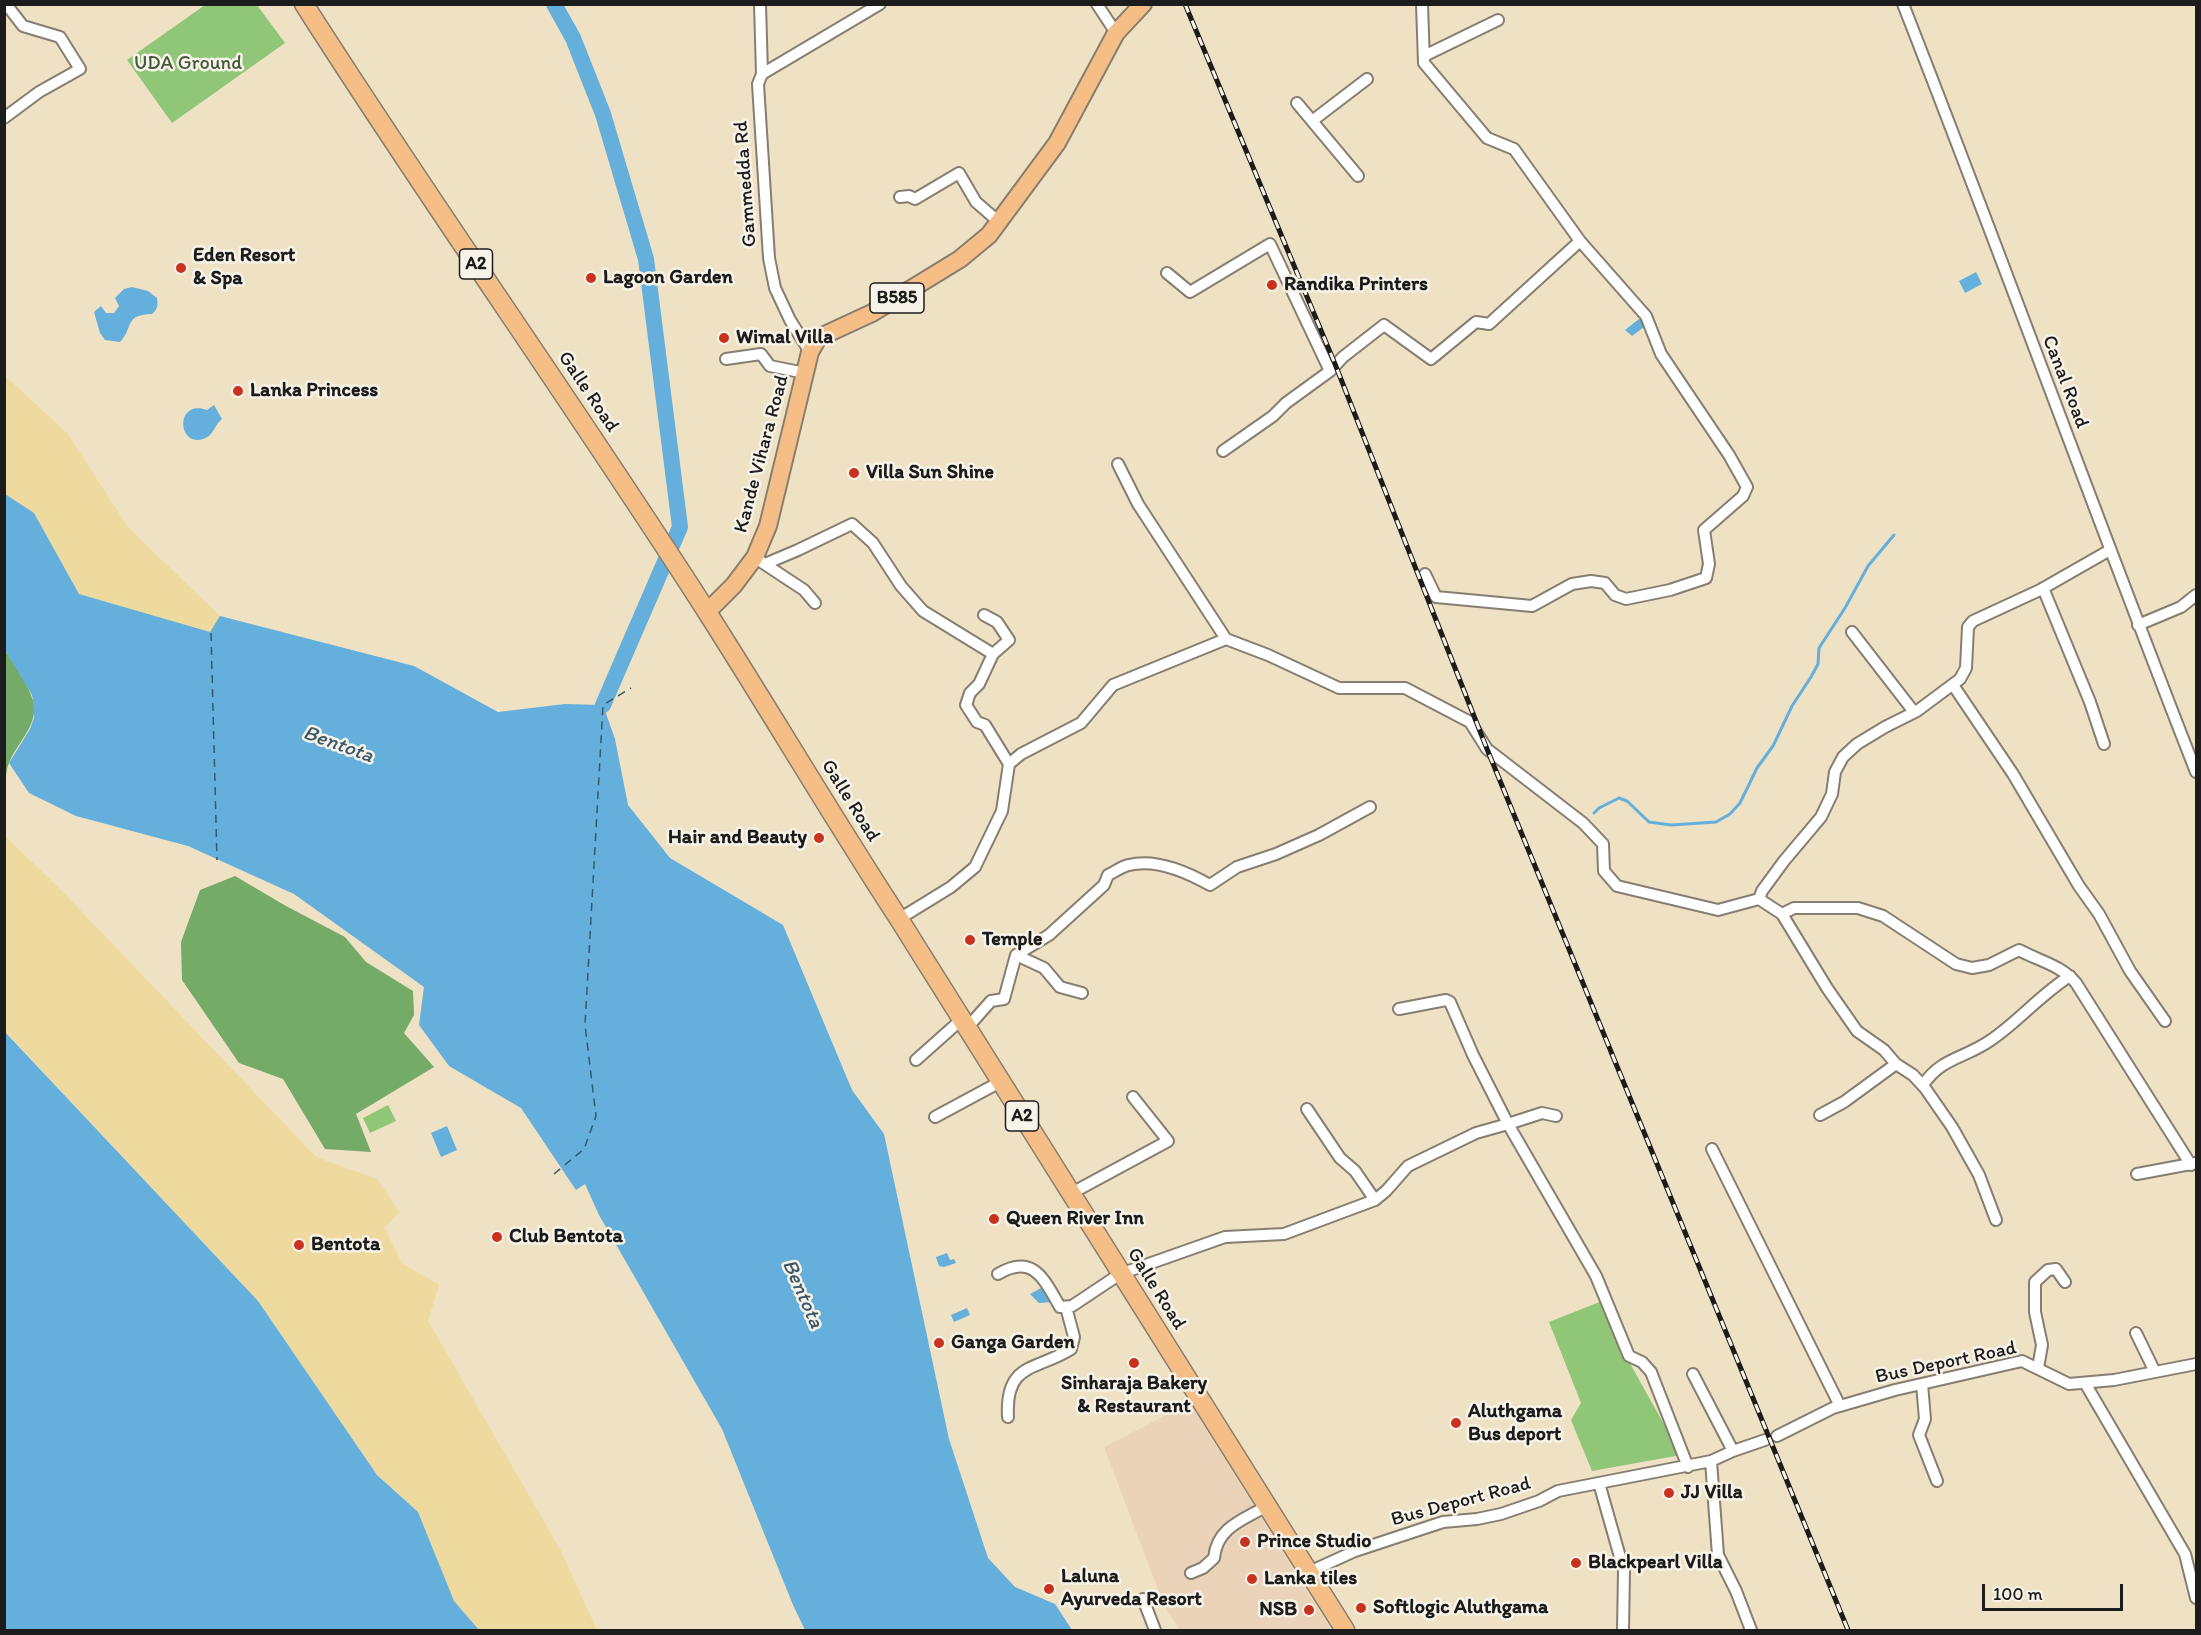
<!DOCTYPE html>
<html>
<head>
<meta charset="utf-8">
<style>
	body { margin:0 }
	#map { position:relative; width:2201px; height:1635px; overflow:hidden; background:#efe1c3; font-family:Itim,sans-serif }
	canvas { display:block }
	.frame { position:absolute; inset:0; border:6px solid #1c1c1c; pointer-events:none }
	.scale { position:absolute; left:1982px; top:1584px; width:141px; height:27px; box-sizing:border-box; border:3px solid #1c1c1c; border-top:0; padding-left:8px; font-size:18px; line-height:21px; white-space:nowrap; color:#1c1c1c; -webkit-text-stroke:4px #f7f3e8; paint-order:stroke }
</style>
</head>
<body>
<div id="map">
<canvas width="2201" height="1635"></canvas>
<div class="frame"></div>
<div class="scale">100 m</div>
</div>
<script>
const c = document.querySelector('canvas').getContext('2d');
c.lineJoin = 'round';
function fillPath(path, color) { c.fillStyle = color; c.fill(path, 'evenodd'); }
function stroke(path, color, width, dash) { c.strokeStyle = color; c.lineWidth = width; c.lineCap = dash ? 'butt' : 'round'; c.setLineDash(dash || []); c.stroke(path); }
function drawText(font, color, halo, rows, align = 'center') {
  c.font = font + ' Itim,sans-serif'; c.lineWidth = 5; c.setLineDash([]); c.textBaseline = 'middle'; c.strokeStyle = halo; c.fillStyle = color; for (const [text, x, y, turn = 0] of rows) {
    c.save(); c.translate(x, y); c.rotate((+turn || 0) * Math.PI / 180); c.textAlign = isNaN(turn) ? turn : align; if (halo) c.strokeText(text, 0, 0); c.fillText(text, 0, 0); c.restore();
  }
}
fillPath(new Path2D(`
	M1190,1403L1331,1630H1180L1164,1605L1104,1447Z`), '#ead3b8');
fillPath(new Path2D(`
	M205,5H257L285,43L172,123L127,60Z
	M388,1105L396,1121L370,1133L363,1118Z
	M1602,1301L1627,1358L1681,1455L1592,1471L1571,1420L1581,1403L1549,1322Z`), '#90c678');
fillPath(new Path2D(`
	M5,650C13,664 25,679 31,695C43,722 18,740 9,763C6,770 6,779 5,786Z
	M235,876L286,906L345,937L366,962L413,991L414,1015L404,1033L434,1067L356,1114L371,1152L325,1149L283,1079L239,1063L182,980L181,942L200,890Z`), '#74ab68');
fillPath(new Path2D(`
	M4,375L67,433L128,527L138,537L220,616L211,633L79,594L34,513L5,494Z
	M4,835L60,889L316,1157L377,1179L400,1213L384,1227L402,1263L439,1285L428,1321L560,1549L597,1630H479L454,1601L418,1512L377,1475L258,1301L5,1031Z`), '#eeda9e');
fillPath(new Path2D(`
	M1976,272L1982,284L1965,293L1959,281Z
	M132,287L148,291L157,298C158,305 158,309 152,314C123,315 134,328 120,342L105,340L100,333L94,312L101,306L106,313H114L119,306L115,298L124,289Z
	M1639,319L1643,321L1644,327L1632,336L1625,330Z
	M214,405L222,419C214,425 214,436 203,439C177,447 175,399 207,410Z
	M5,494L34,513L79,594L210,632L220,616L414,666L498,712L565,704L603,705L615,739L628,805L670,858L783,925L852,1090L884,1134L949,1439L988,1558L1015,1587L1055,1604L1072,1630H805L793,1605L722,1429L599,1215L585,1184L576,1190L521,1108L449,1066L419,1025L424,987L294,894L188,846L76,816L29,793L9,763L30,729L34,718V706L32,695L5,650Z
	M4,1031L258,1301L377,1475L418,1512L454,1601L479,1630H5Z
	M447,1126L457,1150L441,1157L431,1133Z
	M947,1253L950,1260L954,1259L956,1263L944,1267L939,1266L936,1257Z
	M1043,1287L1052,1302L1039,1303L1030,1294Z
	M967,1308L970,1315L954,1322L951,1315Z`), '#64afdc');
stroke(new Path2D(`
	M1594,813L1599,808L1619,798L1627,801L1649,822L1671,825L1716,822L1730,814L1740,803L1757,768L1773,746L1792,706L1811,677L1818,664L1819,648L1845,608L1868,566L1894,535`), '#64afdc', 3);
stroke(new Path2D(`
	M554,4L573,38L603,114L646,259L680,527L603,705`), '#64afdc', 16);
stroke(new Path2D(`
	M211,633L217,860
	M554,1174L584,1149L596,1116L585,1025L603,705L631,688`), '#395769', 1.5, [8, 6]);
const minor = new Path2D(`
	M760,4L762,74L758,84L769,258L775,288L790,320L810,352
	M1097,4L1116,33
	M1422,4L1424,63L1487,138L1514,149L1580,241L1646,316L1661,354L1729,455L1747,487L1743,496L1704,530L1709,564L1706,578L1670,590L1626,599L1615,595L1605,583L1591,581L1572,584L1532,606L1436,597L1425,574
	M1903,4C2003,259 2096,517 2196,772
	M1424,56L1498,20
	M762,74L880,4
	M1297,103L1358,176
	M4,118L39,92L80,69L60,37L23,26L6,4
	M1312,121L1367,79
	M900,197L909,196L915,199L959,173L976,202L999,222
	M1167,273L1190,292L1270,244L1330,371
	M726,359L761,354L770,366L805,373
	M1223,451L1273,416L1286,403L1330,371L1343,357L1384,325L1431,359L1476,322L1489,324L1580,241
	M1118,464L1138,504L1226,639L1268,655L1339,688H1405L1470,722L1487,749L1583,823L1603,844L1604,871L1617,886L1718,910L1759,899L1762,891L1784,861L1821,817L1832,794L1835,772L1843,757L1857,744L1885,727L1917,711L1960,679L1966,668L1968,627L1973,621L2040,590L2110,550
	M760,561L804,590L815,603
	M765,564L798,550L852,524L873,543L901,586L923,611L993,654L979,684L970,693L966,705L977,722L985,725L1009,764
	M2043,588L2090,702L2104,744
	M984,615L997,622L1009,640L993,654
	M2138,625L2181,607L2196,595
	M1852,632L1914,712
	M1953,685L2013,774L2079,886L2099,914L2130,971L2165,1021
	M1759,899L1782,914L1827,988L1857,1031L1884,1050L1896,1064L1913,1075L1925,1088L1952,1127L1979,1175L1996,1220
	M1782,914L1794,908H1858L1883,916L1956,964L1972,968L1989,965L2019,950C2039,961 2061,965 2076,983L2191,1165
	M899,919L951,887L975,867L1002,811L1009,764L1021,754L1081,723L1113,685L1226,639
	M1016,955L1044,968L1060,987L1082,993
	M1399,1009L1446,1000L1450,1002L1473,1055L1508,1124L1542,1113L1556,1116
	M967,1028L991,1001L1004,999L1016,955L1049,935L1104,885L1108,875C1115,872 1122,866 1129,865C1156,858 1187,872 1210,885L1237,867L1276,854L1319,835L1370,807
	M916,1060L962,1019
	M1923,1085C1942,1057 1964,1059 1991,1040C2019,1021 2041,994 2070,976
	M1307,1109L1340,1158L1355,1171L1375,1200
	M1820,1115L1844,1102L1896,1064
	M935,1117L1000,1082
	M1712,1149L1840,1406
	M2137,1174L2196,1163
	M1070,1194L1168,1141L1133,1097
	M998,1274C1033,1253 1044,1279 1060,1307L1072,1306L1120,1274L1225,1237L1284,1234L1375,1200L1386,1191L1408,1166L1476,1133L1508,1124L1596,1276L1629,1356L1642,1362L1651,1372L1688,1467
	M2136,1333L2155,1372
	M2038,1368L2042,1345L2035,1312V1282L2048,1270L2056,1269L2065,1282
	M1693,1374L1733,1451
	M2085,1383L2185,1554L2196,1598
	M1922,1384L1925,1419L1919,1435L1937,1481
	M1008,1417C1005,1362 1036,1371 1071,1349L1074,1337L1066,1307
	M1777,1436L1833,1408L1895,1390L2022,1361L2069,1384L2114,1380L2196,1364
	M1711,1461L1718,1555L1736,1591L1751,1630
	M1599,1483L1624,1571L1623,1630
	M1309,1572L1355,1551L1443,1522L1477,1519L1501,1514L1539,1501L1558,1491L1711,1461L1733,1451L1765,1440
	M1191,1573L1203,1568L1214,1558C1217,1527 1243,1520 1267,1506
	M1143,1599L1155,1630`);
const primary = new Path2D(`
	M707,612L734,585L755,557L768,526L810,352L818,338L872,313L960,259L989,235L1057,143L1116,33L1143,4`);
const trunk = new Path2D(`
	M304,4C435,210 576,407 707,612C772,714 833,818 899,919L1345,1630`);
stroke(minor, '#867e70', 14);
stroke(primary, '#867e70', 20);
stroke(trunk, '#867e70', 21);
stroke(minor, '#fff', 10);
stroke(primary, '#f6be87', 16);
stroke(trunk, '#f6be87', 18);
const rail = new Path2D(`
	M1185,4L1335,364L1487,749L1848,1630`);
stroke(rail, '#1c1c1c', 5);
stroke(rail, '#f7f3e8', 3, [9]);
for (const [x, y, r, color] of [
	[181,268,6,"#c8321e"],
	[591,278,6,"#c8321e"],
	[1272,285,6,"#c8321e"],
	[724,338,6,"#c8321e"],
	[238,391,6,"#c8321e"],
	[854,473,6,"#c8321e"],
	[819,838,6,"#c8321e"],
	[970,940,6,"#c8321e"],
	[994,1219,6,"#c8321e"],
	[497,1237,6,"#c8321e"],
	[299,1245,6,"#c8321e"],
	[939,1343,6,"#c8321e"],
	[1134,1363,6,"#c8321e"],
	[1456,1423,6,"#c8321e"],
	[1669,1493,6,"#c8321e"],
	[1245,1542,6,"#c8321e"],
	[1576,1563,6,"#c8321e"],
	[1252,1579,6,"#c8321e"],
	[1049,1589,6,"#c8321e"],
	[1361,1608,6,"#c8321e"],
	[1309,1610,6,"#c8321e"]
]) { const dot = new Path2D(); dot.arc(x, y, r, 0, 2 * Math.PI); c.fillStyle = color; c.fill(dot); stroke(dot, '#f7f3e8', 2); }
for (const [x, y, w] of [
	[476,264,33],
	[897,298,54],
	[1022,1116,33]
]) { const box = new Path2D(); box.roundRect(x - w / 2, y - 15, w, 30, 4.5); c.fillStyle = '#f7f3e8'; c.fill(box); stroke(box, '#1c1c1c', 1.5); }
drawText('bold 18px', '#1c1c1c', null, [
	["A2",476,264],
	["B585",897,298],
	["A2",1022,1116]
]);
drawText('20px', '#45583c', '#f7f3e8', [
	["UDA Ground",188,64]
]);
drawText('20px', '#1c1c1c', '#f7f3e8', [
	["Gammedda Rd",746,184,-94],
	["Canal Road",2065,382,69],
	["Galle Road",588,392,56],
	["Kande Vihara Road",762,454,-75],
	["Galle Road",850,801,58],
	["Galle Road",1156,1289,58],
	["Bus Deport Road",1946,1363,-12],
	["Bus Deport Road",1461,1502,-15]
]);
drawText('bold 20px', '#1c1c1c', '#f7f3e8', [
	["Eden Resort",193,256],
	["& Spa",193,279],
	["Lagoon Garden",603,278],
	["Randika Printers",1284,285],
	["Wimal Villa",736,338],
	["Lanka Princess",250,391],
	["Villa Sun Shine",866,473],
	["Hair and Beauty",807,838,"right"],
	["Temple",982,940],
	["Queen River Inn",1006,1219],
	["Club Bentota",509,1237],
	["Bentota",311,1245],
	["Ganga Garden",951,1343],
	["Sinharaja Bakery",1134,1384,"center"],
	["& Restaurant",1134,1407,"center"],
	["Aluthgama",1468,1412],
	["Bus deport",1468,1435],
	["JJ Villa",1681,1493],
	["Prince Studio",1257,1542],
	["Blackpearl Villa",1588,1563],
	["Laluna",1061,1577],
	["Ayurveda Resort",1061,1600],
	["Lanka tiles",1264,1579],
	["Softlogic Aluthgama",1373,1608],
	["NSB",1297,1610,"right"]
], 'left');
drawText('italic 21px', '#395769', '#f7f3e8', [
	["Bentota",338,745,20],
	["Bentota",802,1294,66]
]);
</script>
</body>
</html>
